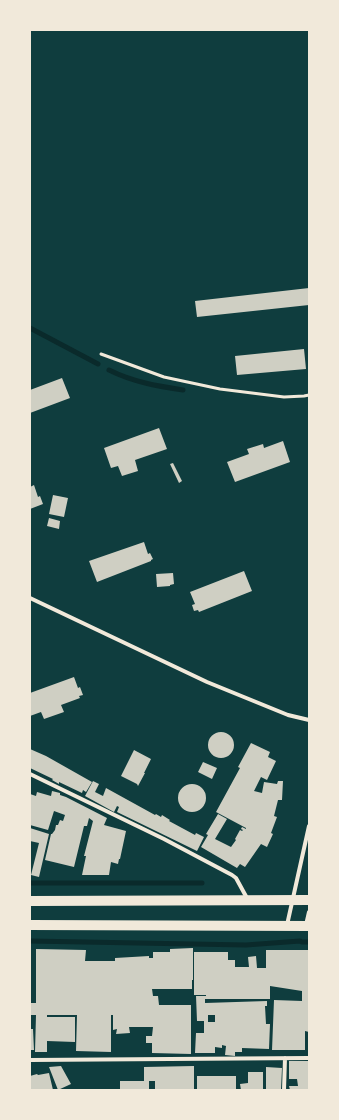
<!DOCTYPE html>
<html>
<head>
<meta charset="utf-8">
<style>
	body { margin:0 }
	#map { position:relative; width:339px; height:1120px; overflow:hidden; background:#0f3d3e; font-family:"Roboto Condensed",sans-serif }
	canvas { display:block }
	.frame { position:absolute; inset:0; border:31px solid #f1e9da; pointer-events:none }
</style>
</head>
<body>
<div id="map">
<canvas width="339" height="1120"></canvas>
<div class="frame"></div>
</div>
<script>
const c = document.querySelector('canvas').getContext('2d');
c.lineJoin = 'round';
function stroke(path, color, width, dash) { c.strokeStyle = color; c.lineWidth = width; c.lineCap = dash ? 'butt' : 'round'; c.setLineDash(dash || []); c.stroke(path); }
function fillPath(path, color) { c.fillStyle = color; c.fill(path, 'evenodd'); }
stroke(new Path2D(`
	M30,328L98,364
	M109,370C133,382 157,386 183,390
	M30,883H202
	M30,941L246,945L300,941
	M302,942H309`), '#0a2a2b', 5);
fillPath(new Path2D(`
	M309,288V305L197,317L195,301Z
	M304,349L306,369L237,375L235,356Z
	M62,378L70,398L30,413V390Z
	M159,428L167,449L135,460L138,471L122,476L118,466L111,468L104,448Z
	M283,441L290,462L235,482L227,462L249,454L247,449L263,444L264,448Z
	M173,463L182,481L179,483L170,464Z
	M34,485L38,497L40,496L43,504L30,509V487Z
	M53,495L68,498L64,517L49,514Z
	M49,518L60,521L59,529L47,526Z
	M144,542L148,554L150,553L153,559L151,560V561L97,582L89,561Z
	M244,571L252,591L199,612L198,610L194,611L192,605L195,604L190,592Z
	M173,573L174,584L170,585V586L157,587L156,574Z
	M74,677L78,688L80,687L83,695L79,696L80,698L61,705L64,712L44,719L41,712L30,716V693Z
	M208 745a13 13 0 1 1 26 0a13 13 0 1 1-26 0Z
	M251,743L270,752L268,757L276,761L267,780L261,777L254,791L262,793L264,782L277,784L278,781H283L282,800H278L274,816L277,817L271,833L273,834L267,847L261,844L245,867L240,864L237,868L201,847L208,835L206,834L218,814L227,819L215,839L231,847L236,840L235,839L240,830L242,831L243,830L241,829L242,827L246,829V828L216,812L240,768L238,767Z
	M30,749L46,756L92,782L86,792L83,790L82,793L59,782V784L52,780L53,779L30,768Z
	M134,750L151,759L144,773H145L138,786L137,784L121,776Z
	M203,762L217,768L212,779L198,772Z
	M93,781L99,784L95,792L103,796L106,788L155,815L156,814L161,817L162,815L170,820L169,821L195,835L196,833L204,837L197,851L117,812L119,807L117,806L114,812L85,796Z
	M178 798a14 14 0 1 1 28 0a14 14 0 1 1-28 0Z
	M52,791L60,793V795L66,797L107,818L104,825L126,831L120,859H119L118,864L111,862L109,875H82L86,856H84L93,821L89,818L87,826H84L74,867L45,860L51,834H52L55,830L56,825H58L60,820L63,821L65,815L54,811L48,830L30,825V794L36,796L37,792L51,796Z
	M30,828L49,834L39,877L31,875L39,843L30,841Z
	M193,948V980H192V989H152L153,996H158L159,1005H191V1054L152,1053V1043H146V1036H152L153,1027H129L130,1033L116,1034L117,1029L113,1030V1015H111V1052L76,1051L77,1015H47V1017H75V1042L47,1041V1052H35L36,1015H30V1003H36V949L86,950L85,961H115V958L149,956V958H153V952H170V949Z
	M266,950H309V1032L305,1031V1050H272L274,1000L302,1001V991L270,986V999H205V1003L267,1001V1006H265L266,1024H270L269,1049L242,1048V1052H235V1056L225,1055L226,1046L222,1045V1048L215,1047V1053H195L196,1033H204V1021H197L196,996H206V995H194V952H228V960H235V967H249L248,957L256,956L257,968H266ZM208,1015H215V1022H208Z
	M30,1029H33L34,1050H30Z
	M289,1061H309V1090H290L289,1086H298L297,1079H289Z
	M61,1066L71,1084L58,1090L49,1067Z
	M194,1066V1090H155V1081H149V1090H120V1081H144V1067Z
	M266,1067L282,1068L281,1090H266Z
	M248,1072H263V1090H241L240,1084L248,1083Z
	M49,1073L53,1090H30V1076L37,1074L38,1075Z
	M197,1076H236V1090H197Z`), '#cfcfc3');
stroke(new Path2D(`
	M101,354L164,377L220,389L284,397L304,396L309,395`), '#f1e9da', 3);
stroke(new Path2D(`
	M30,598L207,682L288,715L309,720
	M30,774L164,839L232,875L236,878L248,900
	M287,925L309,826
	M306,925L309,912
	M30,1060L309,1058
	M284,1090L285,1058`), '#f1e9da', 4);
stroke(new Path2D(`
	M30,901L309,900
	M30,925L309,926`), '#f1e9da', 10);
</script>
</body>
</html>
